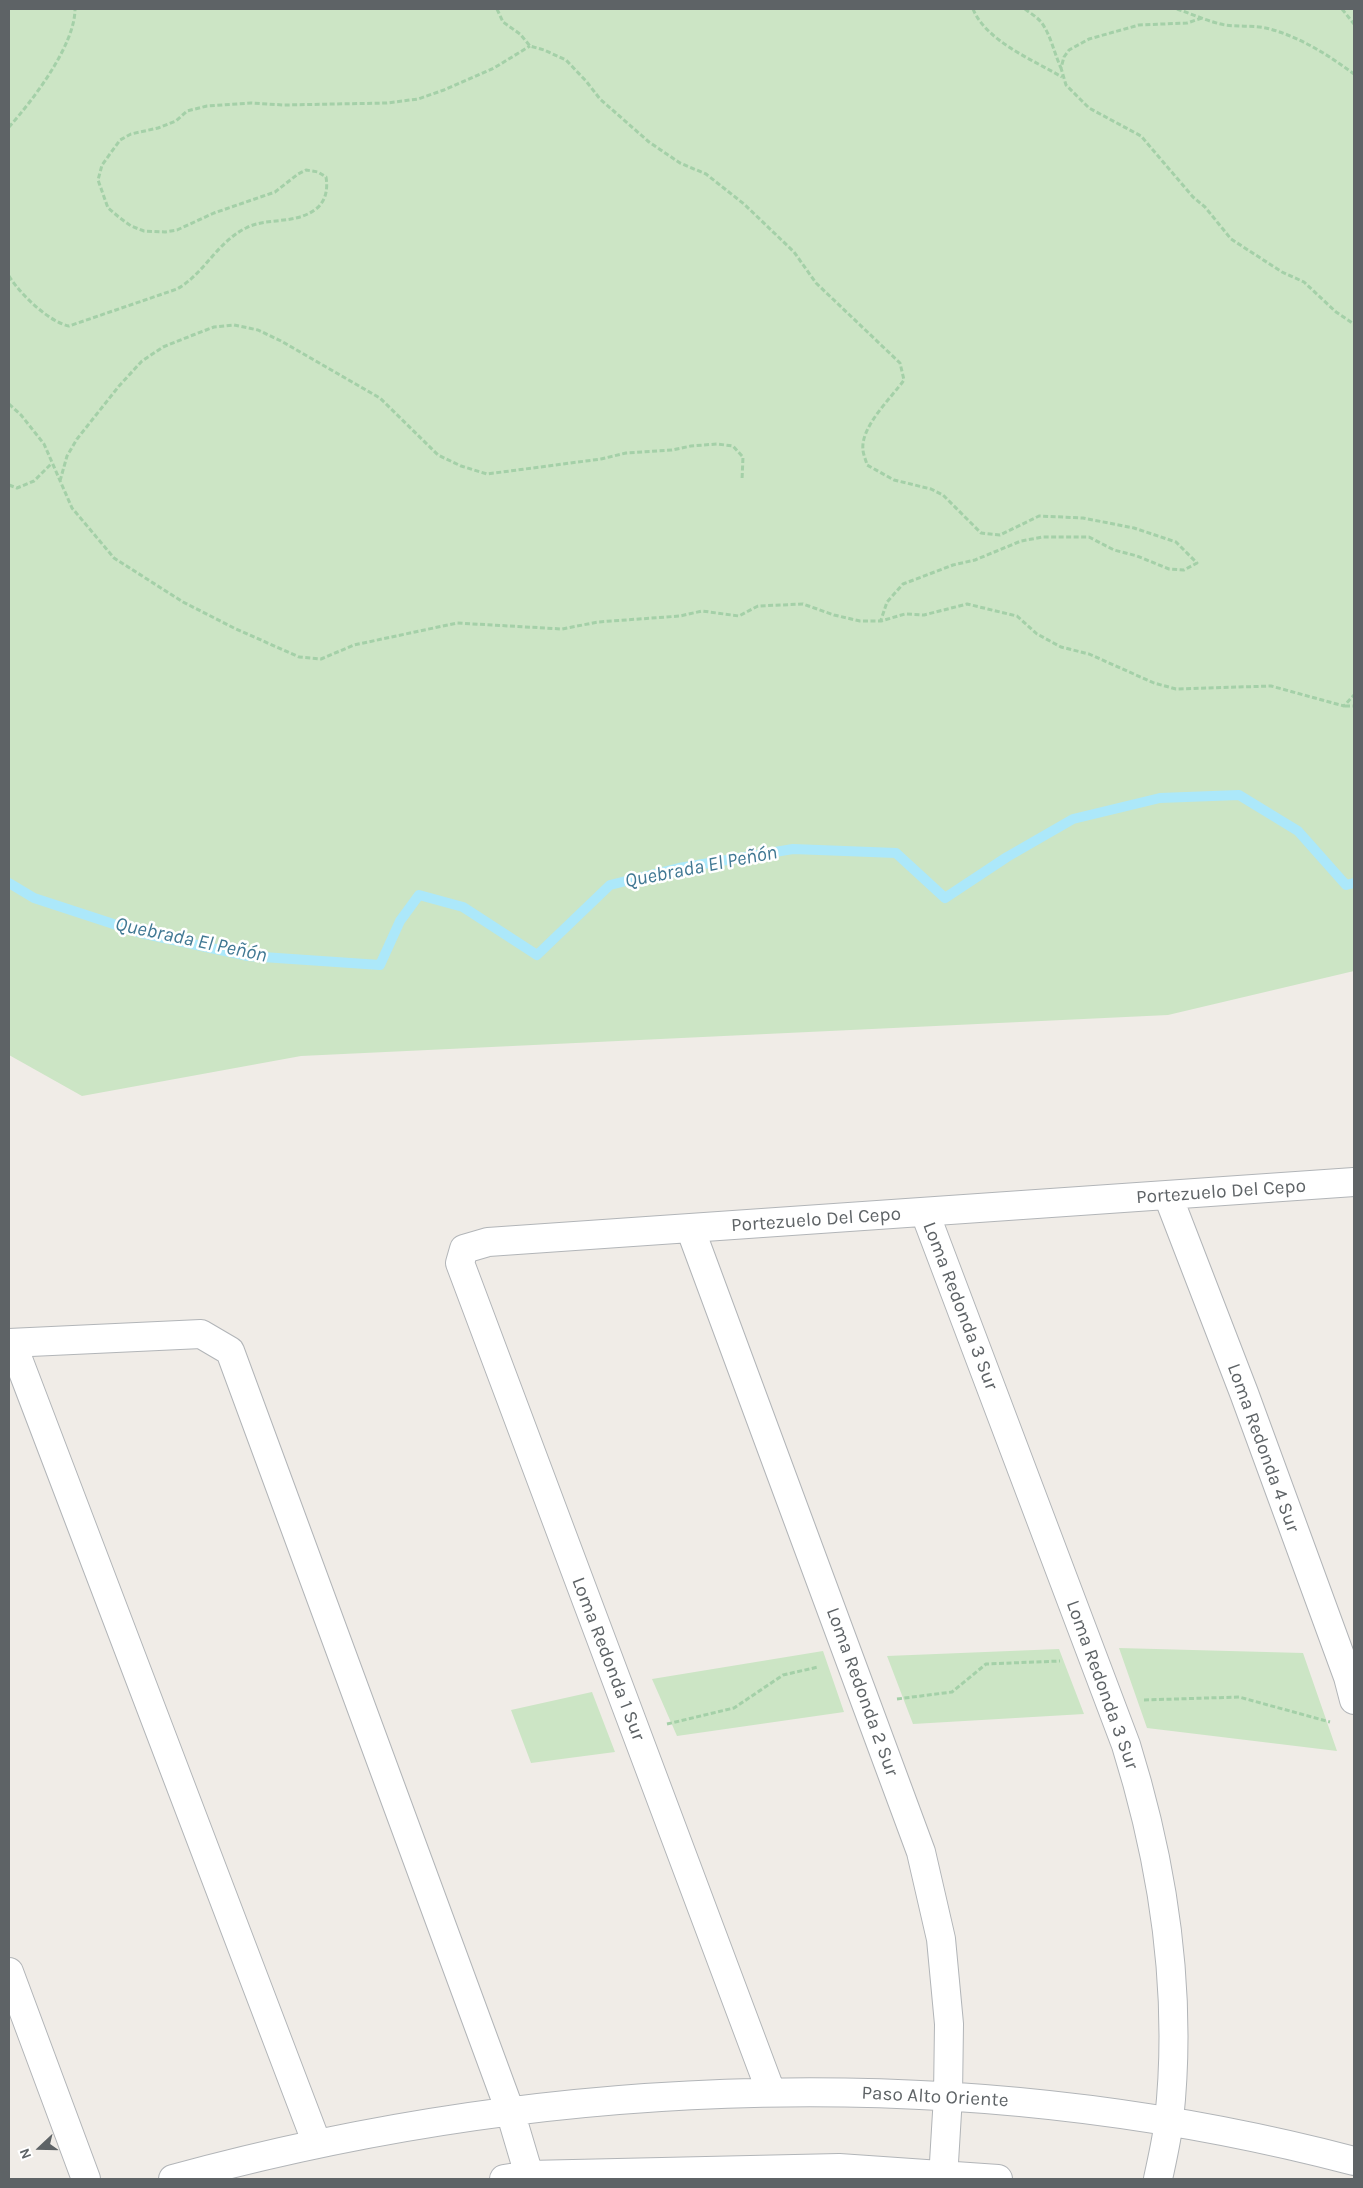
<!DOCTYPE html>
<html>
<head>
<meta charset="utf-8">
<style>
	body { margin:0 }
	#map { position:relative; width:1363px; height:2188px; overflow:hidden; background:#f0ece7; font-family:Karla,sans-serif }
	canvas { display:block }
	.frame { position:absolute; inset:0; border:10px solid #5e6366; pointer-events:none }
	.north { position:absolute; left:15px; top:2123px; width:50px; height:50px; -webkit-text-stroke:4px #fff; paint-order:stroke; rotate:249deg; font-size:14px; font-weight:700; line-height:20px; text-align:center; color:#5e6366 }
	.north::after { content:''; display:block; margin:auto; width:18px; height:22px; background:#5e6366; clip-path:polygon(50% 0,100% 100%,50% 72%,0 100%) }
</style>
</head>
<body>
<div id="map">
<canvas width="1363" height="2188"></canvas>
<div class="frame"></div>
<div class="north">N</div>
</div>
<script>
const c = document.querySelector('canvas').getContext('2d');
c.lineJoin = 'round';
function fillPath(path, color) { c.fillStyle = color; c.fill(path, 'evenodd'); }
function stroke(path, color, width, dash) { c.strokeStyle = color; c.lineWidth = width; c.lineCap = dash ? 'butt' : 'round'; c.setLineDash(dash || []); c.stroke(path); }
function drawText(font, color, halo, rows, align = 'center') {
  c.font = font + ' Karla,sans-serif'; c.lineWidth = 5; c.setLineDash([]); c.textBaseline = 'middle'; c.strokeStyle = halo; c.fillStyle = color; for (const [text, x, y, turn = 0] of rows) {
    c.save(); c.translate(x, y); c.rotate((+turn || 0) * Math.PI / 180); c.textAlign = isNaN(turn) ? turn : align; if (halo) c.strokeText(text, 0, 0); c.fillText(text, 0, 0); c.restore();
  }
}
fillPath(new Path2D(`
	M9,9H1354V971L1168,1015L301,1056L82,1096L9,1055Z
	M1119,1648L1303,1653L1337,1751L1147,1728Z
	M1059,1649L1084,1714L913,1724L887,1656Z
	M823,1651L844,1712L677,1736L652,1679Z
	M592,1692L615,1752L531,1763L511,1710Z`), '#cce5c5');
stroke(new Path2D(`
	M9,883L34,898L141,933L248,956L380,965L400,921L419,895L463,907L537,955L610,885L679,868L793,849L896,853L945,898L1007,857L1073,819L1160,798L1239,795L1298,831L1346,885L1354,883`), '#ace8fa', 10);
const minor = new Path2D(`
	M1168,1196L1244,1393L1348,1677L1354,1700
	M925,1213L1126,1745C1164,1867 1183,1992 1169,2120C1167,2139 1162,2160 1158,2179
	M690,1228L921,1852L941,1939L949,2024L948,2096L943,2179
	M9,1343L201,1334L230,1351L510,2111L529,2175
	M12,1343L317,2144
	M9,1972L86,2179
	M771,2092L460,1263L464,1249L488,1242L1354,1182
	M173,2179C556,2074 969,2060 1354,2161
	M504,2179L529,2175L839,2168L998,2179`);
stroke(minor, '#b2b5b8', 30);
stroke(new Path2D(`
	M497,9L503,22L520,34L530,46L544,50L566,60L586,81L600,99L649,142L680,163L706,174L744,204L794,252L816,283L900,363L904,380C892,397 860,427 863,450C863,454 866,460 867,465L894,480L931,489L943,495L981,533L1000,535L1039,516L1083,518L1134,528L1176,542L1197,563L1184,570L1169,569L1137,556L1114,550L1089,537H1043L1021,541L975,560L953,565L903,584L887,602L881,620
	M973,9C986,41 1033,60 1062,77
	M1025,9C1030,13 1037,17 1041,22C1051,35 1054,53 1061,68
	M1177,9C1192,14 1209,22 1225,25C1240,27 1255,25 1270,29C1302,38 1328,55 1354,74
	M1342,9L1354,24
	M1202,18L1187,23L1139,25L1089,39L1069,50L1064,57L1061,68L1066,85L1089,108L1141,136L1193,197L1205,207L1231,239L1282,272L1304,282L1336,312L1354,324
	M9,127C33,100 75,45 75,9
	M9,276C20,294 49,322 69,326L177,289C204,274 217,242 246,228C267,217 295,225 316,209C326,201 328,189 326,177L318,172L306,170L298,174L275,192L214,213L177,230L165,232L144,231L131,226L120,218L108,208L98,180L102,165L120,140L131,134L158,128L176,121L187,111L207,106L251,103L284,105L387,103L418,99L444,90L494,68L530,46
	M9,404L21,415L44,444L72,508L114,558L183,602L234,628L299,657L321,659L354,645L457,623L562,629L598,622L680,616L702,611L739,616L758,606L803,604L834,615L860,621H881L905,614L924,615L967,604L1017,616L1037,634L1061,647L1089,654L1154,683L1176,689L1271,686L1344,706L1354,695
	M60,481L67,456L77,439L119,386L142,361L163,347L193,335L214,327L234,325L258,330L281,341L380,398L438,455L461,466L487,474L601,459L626,453L672,450L691,446L717,444L733,446L743,457L742,480
	M9,485L17,488L34,481L52,463
	M1345,706H1354
	M897,1699L952,1692L986,1664L1060,1661
	M1144,1700L1239,1697L1330,1722
	M667,1724L734,1708L783,1675L818,1667`), '#a4d0a8', 3, [5, 2.5]);
stroke(minor, '#fff', 28);
drawText('19px', '#5e6366', '#fff', [
	["Portezuelo Del Cepo",1221,1192,-4],
	["Portezuelo Del Cepo",816,1220,-4],
	["Loma Redonda 3 Sur",960,1306,69],
	["Loma Redonda 4 Sur",1263,1448,70],
	["Loma Redonda 1 Sur",608,1659,69],
	["Loma Redonda 3 Sur",1102,1685,70],
	["Loma Redonda 2 Sur",862,1692,70],
	["Paso Alto Oriente",935,2097,3]
]);
drawText('italic 20px', '#407893', '#fff', [
	["Quebrada El Peñón",701,867,-11],
	["Quebrada El Peñón",191,940,12]
]);
</script>
</body>
</html>
